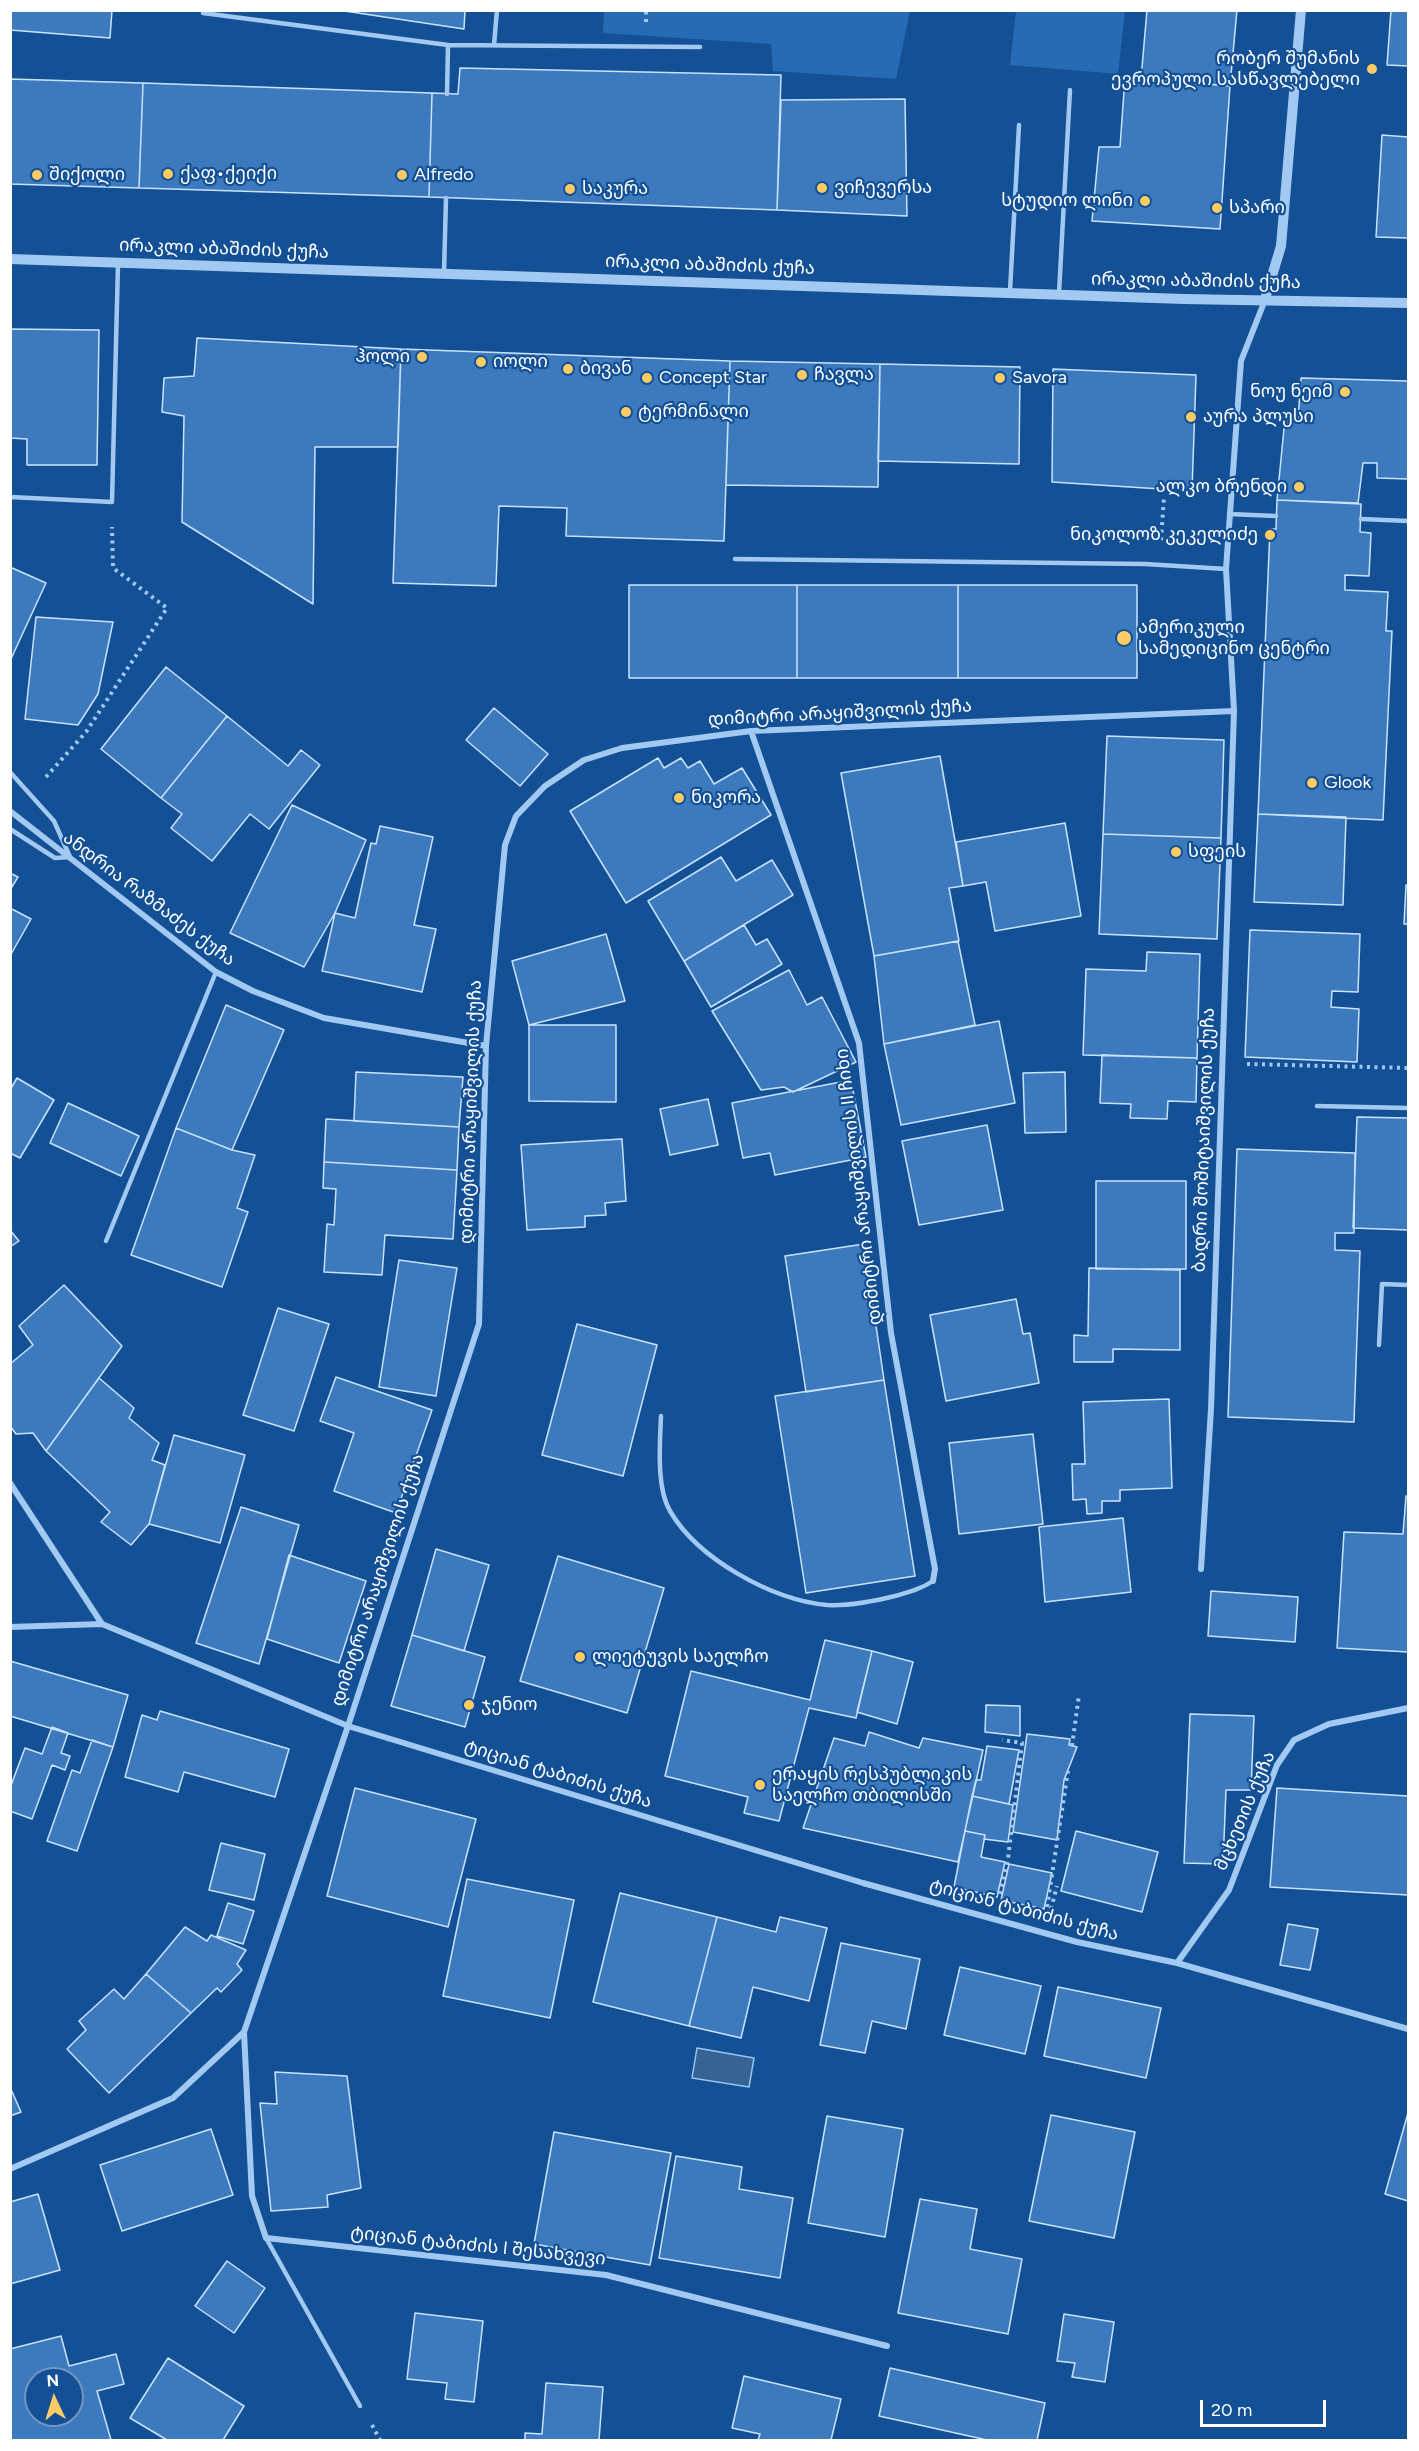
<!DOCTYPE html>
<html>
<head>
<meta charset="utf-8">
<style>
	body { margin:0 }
	#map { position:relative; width:1419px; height:2451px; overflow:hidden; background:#135095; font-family:Figtree,sans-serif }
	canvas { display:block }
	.frame { position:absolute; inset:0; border:12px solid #fff; pointer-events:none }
	.north { position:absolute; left:24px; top:2367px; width:60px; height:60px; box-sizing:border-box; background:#135095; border:2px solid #7196bf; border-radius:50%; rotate:356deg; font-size:16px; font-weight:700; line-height:24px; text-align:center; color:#fff }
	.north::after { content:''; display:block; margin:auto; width:21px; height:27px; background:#ffcc64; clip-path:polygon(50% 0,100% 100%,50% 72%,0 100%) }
	.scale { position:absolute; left:1200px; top:2400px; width:126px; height:27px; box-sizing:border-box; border:3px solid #fff; border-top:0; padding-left:8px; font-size:18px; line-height:21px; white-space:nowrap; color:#fff; -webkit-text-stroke:4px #135095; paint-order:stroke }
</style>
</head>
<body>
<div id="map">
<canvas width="1419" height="2451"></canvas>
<div class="frame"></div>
<div class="north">N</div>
<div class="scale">20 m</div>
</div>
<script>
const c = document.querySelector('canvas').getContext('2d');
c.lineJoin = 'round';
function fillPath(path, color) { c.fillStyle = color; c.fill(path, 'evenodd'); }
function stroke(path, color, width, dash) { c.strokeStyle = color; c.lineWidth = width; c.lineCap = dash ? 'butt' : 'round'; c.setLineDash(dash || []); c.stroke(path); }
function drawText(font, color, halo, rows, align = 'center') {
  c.font = font + ' Figtree,"Noto Sans Georgian",sans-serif'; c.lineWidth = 4.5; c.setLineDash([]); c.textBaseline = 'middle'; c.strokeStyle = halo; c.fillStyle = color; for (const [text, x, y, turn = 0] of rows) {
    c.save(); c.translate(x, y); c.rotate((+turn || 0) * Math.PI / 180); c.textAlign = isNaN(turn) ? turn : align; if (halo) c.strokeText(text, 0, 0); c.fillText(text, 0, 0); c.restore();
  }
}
fillPath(new Path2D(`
	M604,11V10L910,11L896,79L773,71L771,44L603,33Z
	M1016,11H1125L1118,74L1010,65Z`), '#266bb4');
const water = new Path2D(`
	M697,2048L754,2058L749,2087L692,2078Z`);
fillPath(water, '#366394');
stroke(water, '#94c5f5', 1.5);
const building = new Path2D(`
	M10,10H112L110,38L10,30Z
	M338,10H465L464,29Z
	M1147,10H1237L1230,86L1141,79Z
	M1391,10H1408V66L1387,65Z
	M460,68L781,75L777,210L429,197L432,93L458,94Z
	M1125,77L1230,86L1220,229L1092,221L1099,147H1120Z
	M10,79L143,83L139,188L10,184Z
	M143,83L432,93L429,197L139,188Z
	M905,99L907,216L777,210L781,100Z
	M1382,135L1408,137V238L1376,237Z
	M10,329L99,330L97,465H27V439L10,438Z
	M197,338L401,349L398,447H315L313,604L182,522L184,416L162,412L164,378L194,376Z
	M401,349L730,361L724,541L566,536L567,508L499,506L496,586L393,583Z
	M730,361L880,364L878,487L726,485Z
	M880,364L1020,367L1019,464L878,461Z
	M1053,369L1196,375L1192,491L1052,482Z
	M1301,378L1408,381V479L1377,478V463H1363L1358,503L1277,500L1285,418L1298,419Z
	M1277,500L1361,504L1360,532L1371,533L1369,576L1345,575V590L1388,592L1386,631H1392L1383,820L1258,814L1270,529H1276Z
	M10,567L46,583L10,661Z
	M629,585H797V678H629Z
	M797,585H958V678H797Z
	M958,585H1137V678H958Z
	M36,617L113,622L98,694L78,725L25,719Z
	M166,667L227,716L161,798L101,749Z
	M494,708L548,754L520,786L466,740Z
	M227,716L288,766L301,750L320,765L269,829L250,814L212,861L171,828L182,814L161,798Z
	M1107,736L1224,740L1221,838L1103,834Z
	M940,756L963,886L949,888L959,941L874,956L841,773Z
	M658,758L664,768L681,758L688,768L700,761L714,784L742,768L771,815L626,903L570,811Z
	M292,805L366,840L335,913L304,967L230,933Z
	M1258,814L1346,817L1343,905L1254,902Z
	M1065,823L1081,916L995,931L986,882L963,886L956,842Z
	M380,826L433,837L414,925L436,929L422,992L322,971L335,913L355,918L371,843L376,844Z
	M1103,834L1221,838L1217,939L1099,934Z
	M721,857L736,881L772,860L793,895L684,961L648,901Z
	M10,873L18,877L10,890Z
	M1406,885H1408V924H1404Z
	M10,908L31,919L10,956Z
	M744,925L756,945L767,939L782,964L711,1007L684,961Z
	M1250,930L1360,934L1358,992L1332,991L1331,1007L1359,1009L1357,1062L1245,1057Z
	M606,934L625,1001L529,1025L512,961Z
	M958,941L975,1025L884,1044L874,956Z
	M1147,952L1200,954L1197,1058L1083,1055L1086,969L1146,971Z
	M789,970L807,1005L822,997L856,1062L793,1092L784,1087L761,1090L712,1011Z
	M226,1005L284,1030L232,1150L176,1128Z
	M999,1021L1015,1103L901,1125L884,1044Z
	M529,1025H616V1102L529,1101Z
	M1102,1055L1197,1058L1196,1102L1168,1101L1167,1119L1130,1118L1131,1104L1100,1103Z
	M356,1072L463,1077L459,1127L354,1121Z
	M1065,1072L1066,1132L1025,1133L1023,1073Z
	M17,1078L54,1100L20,1158L10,1153V1090Z
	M851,1080L866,1157L775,1175L770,1153L743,1158L732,1103Z
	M708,1099L718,1145L670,1155L660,1109Z
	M68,1103L139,1136L121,1176L50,1143Z
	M1357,1117L1408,1118V1230L1353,1228Z
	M326,1119L459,1127L457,1170L324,1162Z
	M987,1125L1003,1210L919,1225L902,1141Z
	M176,1128L232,1150L255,1155L237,1208L248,1212L222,1287L131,1255Z
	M622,1139L626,1201L605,1203L606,1215L585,1216V1227L527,1230L521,1145Z
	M1237,1149L1355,1153L1354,1233H1335V1250L1360,1251L1354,1422L1228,1417Z
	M324,1162L457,1170L453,1239L385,1235L382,1275L324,1272L327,1224L334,1225L336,1189L323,1188Z
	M1096,1181H1186V1269H1096Z
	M10,1230L19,1241L10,1247Z
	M864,1244L884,1380L806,1392L785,1256Z
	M399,1260L457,1268L436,1396L379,1387Z
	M1089,1268L1180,1270V1350L1113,1349V1362H1074V1335L1088,1336Z
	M64,1285L122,1346L46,1451L33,1433L16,1434L10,1426V1364L33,1345L19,1326Z
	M1016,1299L1023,1334L1030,1333L1039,1383L946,1401L930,1315Z
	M278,1308L329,1324L294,1431L243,1415Z
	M577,1324L657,1345L623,1476L542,1455Z
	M336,1377L432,1410L396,1513L334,1491L354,1433L320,1421Z
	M99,1378L134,1408L129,1418L159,1443L152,1460L165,1465L149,1524L131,1545L101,1522L110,1512L46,1451Z
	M884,1380L915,1576L806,1593L775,1396Z
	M1169,1399L1172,1488L1120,1490V1501H1102V1513L1087,1514L1086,1499L1073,1500L1072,1464H1085L1083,1402Z
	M1033,1434L1043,1524L959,1534L949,1443Z
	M174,1435L245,1455L220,1543L149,1524Z
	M1406,1496H1408V1652L1337,1648L1344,1532L1403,1534Z
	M241,1507L299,1525L259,1664L196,1643Z
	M1123,1518L1131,1592L1045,1602L1039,1527Z
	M436,1549L489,1565L464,1651L412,1635Z
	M289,1555L366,1581L339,1663L267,1639Z
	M558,1556L664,1588L627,1713L520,1681Z
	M1211,1591L1298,1597L1295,1642L1208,1636Z
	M412,1635L485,1657L465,1727L391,1706Z
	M825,1640L872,1651L856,1718L809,1708L779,1821L744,1813L748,1797L665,1776L691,1671L810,1700Z
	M872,1651L913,1662L897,1724L857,1712Z
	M10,1661L128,1695L113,1747L10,1716Z
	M986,1705L1020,1706V1736L985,1732Z
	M160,1711L289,1749L275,1797L184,1772L178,1792L125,1777L142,1715L157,1720Z
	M1190,1714L1254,1716L1251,1790H1226L1223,1864L1184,1863Z
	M52,1727L68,1733L61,1753L70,1756L65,1770L52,1765L32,1819L10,1811V1788L25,1748L42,1754Z
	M869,1732L919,1748L923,1738L983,1750L958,1862L803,1828L834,1738L865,1746Z
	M1027,1734L1070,1739L1069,1745L1077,1747L1064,1780L1057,1840L1013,1832Z
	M92,1740L113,1747L77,1851L47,1841L72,1770L80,1773Z
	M987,1746L1019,1750L1009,1804L972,1796L976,1780H981Z
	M355,1788L476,1819L448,1927L327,1896Z
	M1277,1788L1408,1796V1895L1270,1887Z
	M972,1796L1013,1805L1008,1842L984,1839L985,1835L965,1831Z
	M965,1831L985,1835L981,1857L1005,1862L997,1897L954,1887Z
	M1076,1831L1158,1852L1142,1912L1061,1891Z
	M221,1843L265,1854L254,1900L209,1890Z
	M1009,1864L1052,1873L1044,1909L1001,1900Z
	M467,1879L574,1900L550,2018L443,1996Z
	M620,1893L717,1917L689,2026L593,2002Z
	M228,1903L254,1911L243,1944L217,1936Z
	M717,1917L776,1932L780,1917L827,1928L809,2001L753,1987L741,2038L689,2026Z
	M1288,1924L1318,1929L1310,1970L1280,1965Z
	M185,1927L207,1941L211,1935L246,1950L237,1964L242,1970L221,1992L217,1988L191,2013L146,1974Z
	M841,1943L920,1959L906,2029L872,2021L865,2053L820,2045Z
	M960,1967L1041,1986L1025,2054L944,2035Z
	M146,1974L191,2013L109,2093L67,2049L86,2030L79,2021L114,1989L124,1999Z
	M1058,1987L1161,2008L1146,2078L1044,2056Z
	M275,2072L347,2076L361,2188L327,2195L328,2207L271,2211L260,2103L277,2104Z
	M10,2087L21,2112L10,2116Z
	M1408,2113V2201L1385,2194Z
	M1051,2115L1135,2132L1114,2238L1029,2221Z
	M827,2116L903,2129L885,2237L808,2223Z
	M211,2129L233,2195L122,2231L100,2165Z
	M554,2132L671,2153L650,2265L534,2244Z
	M676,2156L742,2167L739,2189L793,2198L780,2278L659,2258Z
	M38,2194L60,2270L10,2284V2202Z
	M920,2199L977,2209L970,2249L1022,2259L1008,2334L898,2313Z
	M227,2261L265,2288L234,2333L195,2306Z
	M415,2313L483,2321L474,2402L445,2399L447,2383L407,2379Z
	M1064,2314L1114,2322L1105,2382L1072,2377L1075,2363L1057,2361Z
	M61,2336L69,2366L116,2354L124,2384L97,2391L111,2440H10V2349ZM36,2379H72V2415H36Z
	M168,2358L244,2406L223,2440H167L130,2418Z
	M890,2368L1045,2403L1037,2440H987L879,2416Z
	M744,2376L841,2399L831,2440H758L760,2434L732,2428Z
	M546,2383L603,2387L599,2440H525V2433L542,2434Z`);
fillPath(building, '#3c7abd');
stroke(building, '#cae3fd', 1.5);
stroke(new Path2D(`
	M646,22V10
	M1161,540L1164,497
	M46,777L86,732L167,608L113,568L112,527
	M1247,1064L1408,1068
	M1072,1746L1079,1695
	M1000,1894L1008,1859L1022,1743L1002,1740
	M1047,1907L1068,1771
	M1051,1909L1057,1886
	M372,2425L380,2440`), '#a2c9f2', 4, [3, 4.5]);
stroke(new Path2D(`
	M203,13L448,45L700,47
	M494,45L497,10
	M447,94L448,45
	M444,273L446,198
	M1010,291L1019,125
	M1059,293L1070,90
	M10,497L112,502L118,264
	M1229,514L1276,516
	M1361,519L1408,521
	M735,559L1145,564L1226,569
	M10,772L54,821L70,857L55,858L10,829
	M1317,1106L1408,1108
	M106,1241L216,972
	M1379,1345L1382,1284L1408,1285
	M661,1416C660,1443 656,1487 670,1511C698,1559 772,1600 827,1605C848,1606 875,1601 895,1596C909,1592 921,1589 933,1581
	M266,2238L360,2406`), '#a2c9f2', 4.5);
stroke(new Path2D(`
	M751,731L859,1043L891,1333L935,1569L933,1581
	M10,811L216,972L253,991L324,1018L486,1046
	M10,1483L102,1624L348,1726L863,1883L1077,1942L1177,1963L1408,2029
	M1201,1569L1211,1409L1234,711L1226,569L1241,361L1265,300
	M10,1627L102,1624
	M1177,1963L1229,1890L1277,1765L1294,1740L1329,1724L1408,1708
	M244,2032L252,2196L266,2238L606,2275L887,2346
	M10,2169L173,2098L244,2032L348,1726L479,1324L486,1046L505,845L516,816L545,786L584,760L622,748L751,731L1234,711`), '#a2c9f2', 6);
stroke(new Path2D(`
	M10,259L1184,299L1408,303
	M1265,299L1281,246L1301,10`), '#a2c9f2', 10);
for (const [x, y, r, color] of [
	[1372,69,6,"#ffcc64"],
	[168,174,6,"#ffcc64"],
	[37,175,6,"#ffcc64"],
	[402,175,6,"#ffcc64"],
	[822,188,6,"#ffcc64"],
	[570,189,6,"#ffcc64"],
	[1145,201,6,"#ffcc64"],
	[1217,208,6,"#ffcc64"],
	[422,357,6,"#ffcc64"],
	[481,362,6,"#ffcc64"],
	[568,369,6,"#ffcc64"],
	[802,375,6,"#ffcc64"],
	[647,378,6,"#ffcc64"],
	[1000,378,6,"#ffcc64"],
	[1345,392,6,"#ffcc64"],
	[626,412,6,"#ffcc64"],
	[1191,417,6,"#ffcc64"],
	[1299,487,6,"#ffcc64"],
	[1270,535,6,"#ffcc64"],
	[1124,638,8,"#ffcc64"],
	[1312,783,6,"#ffcc64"],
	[679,798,6,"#ffcc64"],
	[1176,852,6,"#ffcc64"],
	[580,1657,6,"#ffcc64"],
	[469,1705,6,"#ffcc64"],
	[760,1785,6,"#ffcc64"]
]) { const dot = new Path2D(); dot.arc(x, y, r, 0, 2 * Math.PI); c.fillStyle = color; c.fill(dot); stroke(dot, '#135095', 2); }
drawText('18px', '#fff', '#135095', [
	["რობერ შუმანის",1360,59,"right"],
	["ევროპული სასწავლებელი",1360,80,"right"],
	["ქაფ•ქეიქი",180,174],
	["შიქოლი",49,175],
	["Alfredo",414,175],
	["ვიჩევერსა",834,188],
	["საკურა",582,189],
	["სტუდიო ლინი",1133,201,"right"],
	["სპარი",1229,208],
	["ჰოლი",410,357,"right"],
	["იოლი",493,362],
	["ბივან",580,369],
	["ჩავლა",814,375],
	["Concept Star",659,378],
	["Savora",1012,378],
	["ნოუ ნეიმ",1333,392,"right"],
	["ტერმინალი",638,412],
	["აურა პლუსი",1203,417],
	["ალკო ბრენდი",1287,487,"right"],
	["ნიკოლოზ კეკელიძე",1258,535,"right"],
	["ამერიკული",1138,628],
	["სამედიცინო ცენტრი",1138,649],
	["Glook",1324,783],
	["ნიკორა",691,798],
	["სფეის",1188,852],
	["ლიეტუვის საელჩო",592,1657],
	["ჯენიო",481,1705],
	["ერაყის რესპუბლიკის",772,1775],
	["საელჩო თბილისში",772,1796]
], 'left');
drawText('18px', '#fff', '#135095', [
	["ირაკლი აბაშიძის ქუჩა",224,249,2],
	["ირაკლი აბაშიძის ქუჩა",710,265,2],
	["ირაკლი აბაშიძის ქუჩა",1196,281,1],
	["დიმიტრი არაყიშვილის ქუჩა",840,713,-3],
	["ანდრია რაზმაძეს ქუჩა",149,899,37],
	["დიმიტრი არაყიშვილის ქუჩა",471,1112,-88],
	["ბადრი შოშიტაიშვილის ქუჩა",1204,1140,-88],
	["დიმიტრი არაყიშვილის II ჩიხი",859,1187,-97],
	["დიმიტრი არაყიშვილის ქუჩა",378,1580,-72],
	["ტიციან ტაბიძის ქუჩა",558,1774,17],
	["მცხეთის ქუჩა",1245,1811,-67],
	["ტიციან ტაბიძის ქუჩა",1024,1910,15],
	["ტიციან ტაბიძის I შესახვევი",478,2246,6]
]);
</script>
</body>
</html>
